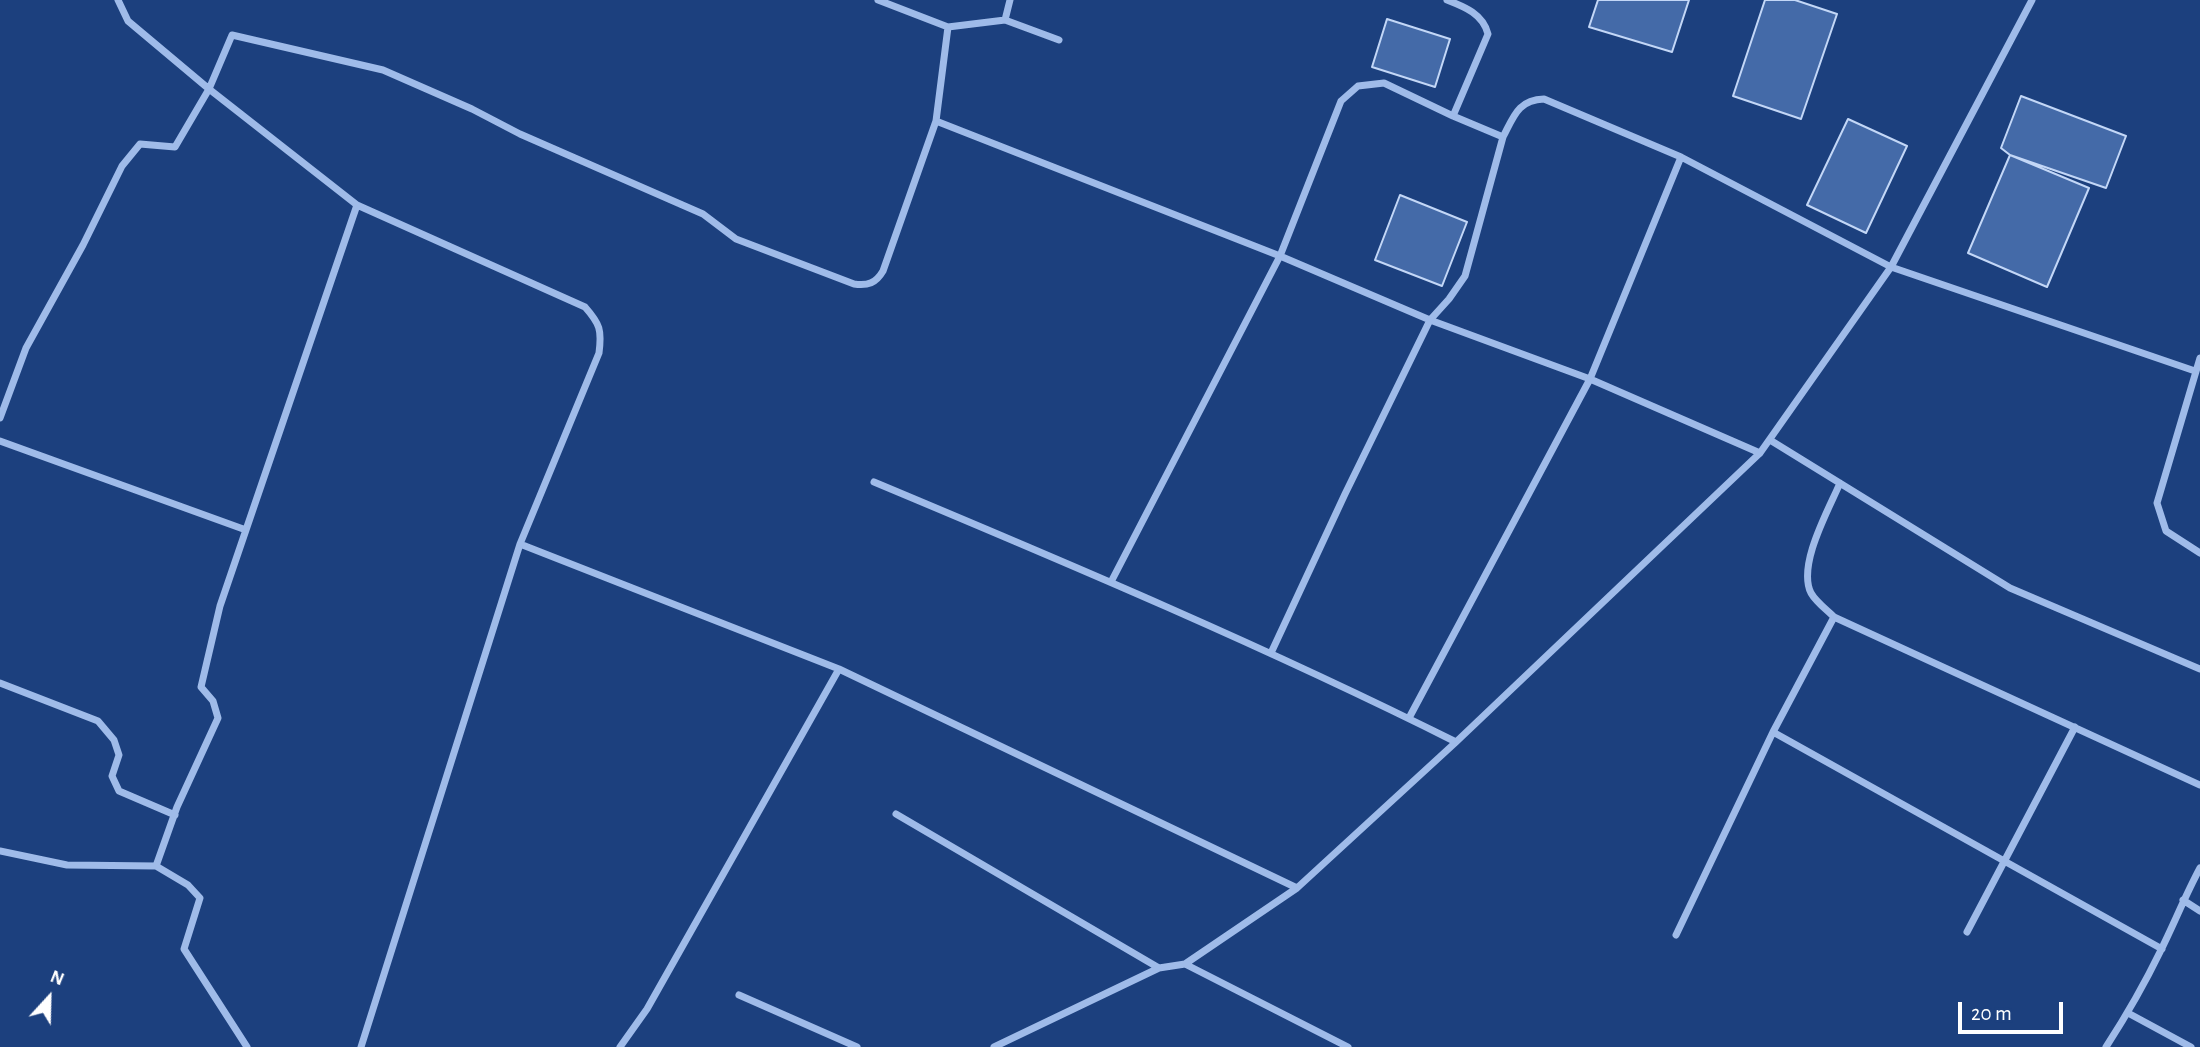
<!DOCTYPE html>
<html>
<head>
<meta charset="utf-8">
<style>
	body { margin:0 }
	#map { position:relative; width:2200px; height:1047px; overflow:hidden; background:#1c407e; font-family:"Alegreya Sans",sans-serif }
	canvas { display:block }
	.north { position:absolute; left:14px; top:963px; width:70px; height:70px; -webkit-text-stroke:5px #1c407e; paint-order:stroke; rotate:22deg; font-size:19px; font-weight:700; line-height:28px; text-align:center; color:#fff }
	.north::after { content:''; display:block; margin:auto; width:24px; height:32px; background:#fff; clip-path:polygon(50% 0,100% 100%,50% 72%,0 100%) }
	.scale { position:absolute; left:1958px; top:1002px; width:105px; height:32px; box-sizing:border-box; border:4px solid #fff; border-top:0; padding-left:9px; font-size:21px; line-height:24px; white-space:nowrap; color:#fff; -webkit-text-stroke:5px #1c407e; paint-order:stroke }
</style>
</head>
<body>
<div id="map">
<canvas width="2200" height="1047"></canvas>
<div class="north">N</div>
<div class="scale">20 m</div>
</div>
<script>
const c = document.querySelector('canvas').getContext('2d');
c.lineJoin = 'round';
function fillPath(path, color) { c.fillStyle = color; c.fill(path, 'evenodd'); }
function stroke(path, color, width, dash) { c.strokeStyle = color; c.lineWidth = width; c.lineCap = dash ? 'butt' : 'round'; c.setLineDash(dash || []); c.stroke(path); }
const building = new Path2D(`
	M1598,0H1689L1672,52L1589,27Z
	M1765,0H1795L1837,14L1801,119L1733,96Z
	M1387,19L1450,39L1435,87L1372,67Z
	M2021,96L2126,136L2106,188L2010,155L2001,148Z
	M1848,119L1907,146L1866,233L1807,205Z
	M2010,155L2089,188L2047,287L1968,253Z
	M1400,195L1467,222L1442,286L1375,260Z`);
fillPath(building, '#446aa8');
stroke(building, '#c3d7f7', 2);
stroke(new Path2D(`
	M118,0L128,21L209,89L357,205L585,307C600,324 602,330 599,353L520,544L361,1047
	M878,0L948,27
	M1447,0C1465,7 1483,14 1488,34L1453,116
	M1005,20L1010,0
	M1059,40L1005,20L948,27L936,121L1280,256L1430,320L1590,379L1760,453
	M1503,137C1514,116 1518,100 1544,99L1681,157
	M2200,358L2157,503L2166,531L2200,553
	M0,418L26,348L83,245L122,166L140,144L175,147L209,89L232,35L383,70L472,109L520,134L703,214L736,239L854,284C868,286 876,283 883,271L936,121
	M1770,440L2010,588L2200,669
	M0,441L246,530
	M874,482C1070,564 1266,647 1456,742
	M1840,483C1829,509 1797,565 1811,593C1816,602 1827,610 1834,617L2200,785
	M520,544L839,669L1297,888
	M1111,582L1280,256L1341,101L1358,86L1384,83L1453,116L1503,137L1465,276L1449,299L1430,320L1345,494L1271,653
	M0,683L98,721L114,740L119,755L112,776L119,791L175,815
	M1409,718L1590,379L1681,157L1891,267L2195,371
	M1773,732L2162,949
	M896,814L1159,968
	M0,851L67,865L156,866
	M2183,900L2200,911
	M1967,932L2075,727
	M1676,935L1773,732L1834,617
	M1185,964L1348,1047
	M739,995L857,1047
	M2128,1013L2191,1047
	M247,1047L184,949L200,898L188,885L156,866L177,807L218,718L213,701L201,687L220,606L357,205
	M620,1047L647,1009L839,669
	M994,1047L1159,968L1185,964L1297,888L1456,742L1760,453L1891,267L2032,0
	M2106,1047C2126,1016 2144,985 2160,952C2174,924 2185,896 2200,868`), '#9fbbe9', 7);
</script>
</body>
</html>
